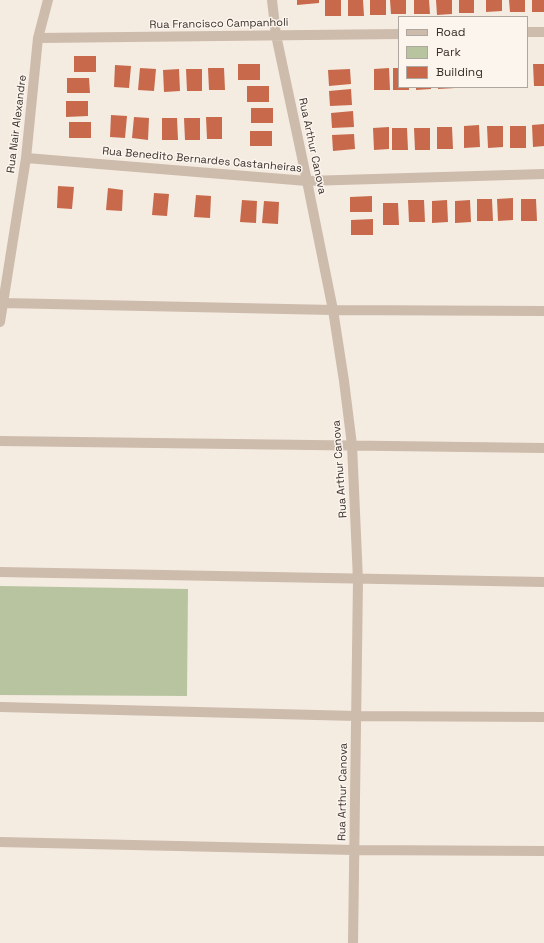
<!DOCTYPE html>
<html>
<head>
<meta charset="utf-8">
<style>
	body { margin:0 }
	#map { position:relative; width:544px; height:943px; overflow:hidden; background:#f4ebe1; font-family:"Space Grotesk",sans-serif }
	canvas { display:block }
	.legend { position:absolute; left:398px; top:16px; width:130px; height:72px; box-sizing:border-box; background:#fbf5ee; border:1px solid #aea6a0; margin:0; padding:5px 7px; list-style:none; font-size:12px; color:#3b302b }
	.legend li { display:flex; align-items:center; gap:8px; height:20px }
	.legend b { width:20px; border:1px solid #aea6a0 }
</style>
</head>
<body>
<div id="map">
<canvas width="544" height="943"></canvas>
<ul class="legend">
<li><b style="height:5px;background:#cdbbac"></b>Road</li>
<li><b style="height:11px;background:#b8c4a0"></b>Park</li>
<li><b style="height:11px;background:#c8694b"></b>Building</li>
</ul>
</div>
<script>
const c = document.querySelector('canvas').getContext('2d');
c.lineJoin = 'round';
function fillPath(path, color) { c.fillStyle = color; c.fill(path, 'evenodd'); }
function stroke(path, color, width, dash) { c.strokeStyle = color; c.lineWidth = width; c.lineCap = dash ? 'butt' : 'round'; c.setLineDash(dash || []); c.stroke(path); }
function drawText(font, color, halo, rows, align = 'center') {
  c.font = font + ' "Space Grotesk",sans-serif'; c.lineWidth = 3; c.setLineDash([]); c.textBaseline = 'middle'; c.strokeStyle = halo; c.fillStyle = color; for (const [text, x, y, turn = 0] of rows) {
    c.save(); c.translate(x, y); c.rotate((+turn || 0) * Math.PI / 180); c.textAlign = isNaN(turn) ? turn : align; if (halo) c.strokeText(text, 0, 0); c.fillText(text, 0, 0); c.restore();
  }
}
fillPath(new Path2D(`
	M0,586L188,589L187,696L0,695Z`), '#b8c4a0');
fillPath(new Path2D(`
	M297,0H319V3L297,5Z
	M325,0H341V16H325Z
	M348,0H363L364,16H348Z
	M370,0H386V15H370Z
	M390,0H406V14H391Z
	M414,0H429L430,14H414Z
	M436,0H452V14L437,15Z
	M459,0H474V13H459Z
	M486,0H502V11L486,12Z
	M509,0H525V12H510Z
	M532,0H544V12H532Z
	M74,56H96V72H74Z
	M238,64H260V80H238Z
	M533,64H544V86H534Z
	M115,65L131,66L129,88L114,87Z
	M140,68L156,69L154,91L138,90Z
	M208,68H224L225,90H209Z
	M389,68L390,90H374V69Z
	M393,68H399V87H409V90H393Z
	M179,69L180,91L164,92L163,70Z
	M186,69H202V91H187Z
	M350,69L351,84L329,86L328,70Z
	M67,78H89L90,93H67Z
	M247,86H269V102H247Z
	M416,87H431V89L416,90Z
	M438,87H455V88L438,89Z
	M351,89L352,105L330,106L329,91Z
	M66,101H88V116L66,117Z
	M251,108H273V123H251Z
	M353,111L354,127L332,128L331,113Z
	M111,115L127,116L125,138L110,137Z
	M134,117L149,118L148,140L132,138Z
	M206,117H222V139H207Z
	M162,118H177L178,140H162Z
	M184,118H200V140H185Z
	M69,122H91V138H69Z
	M544,124V146L533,147L532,125Z
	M479,125L480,147L464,148V126Z
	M487,126H503V147L488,148Z
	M510,126H526V148H510Z
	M389,127V149L374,150L373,128Z
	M437,127H452L453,149H437Z
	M392,128H407L408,150H392Z
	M414,128H430V150H415Z
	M250,131H272V146H250Z
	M354,134L355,149L333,151L332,135Z
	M58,186L74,187L72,209L57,208Z
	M108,188L123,190L122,211L106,210Z
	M154,193L169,194L167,216L152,215Z
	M196,195L211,196L210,218L194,217Z
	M372,196V212H350V197Z
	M513,198V220L498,221L497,199Z
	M477,199H492L493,221H477Z
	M521,199H536L537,221H521Z
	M242,200L257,201L256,223L240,222Z
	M408,200H424L425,222H409Z
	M447,200L448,222L432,223V201Z
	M470,200L471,222L455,223V201Z
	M264,201L279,202L278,224L262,223Z
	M383,203H398L399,225H383Z
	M373,219V235H351V220Z`), '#c8694b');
stroke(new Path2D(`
	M272,0L276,35L307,181L333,310L344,381L352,445L358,580L353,943
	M527,32H544
	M38,38L399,34
	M26,158L307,181L544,174
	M3,303L333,310L544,311
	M0,322L26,158L38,38L48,0
	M0,441L544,448
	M0,572L544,582
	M0,707L356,716L544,717
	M0,842L354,850L544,851`), '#cdbbac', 10);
drawText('11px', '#3b302b', '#fbf5ee', [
	["Rua Francisco Campanholi",219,24,-1],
	["Rua Nair Alexandre",17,124,-83],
	["Rua Arthur Canova",312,146,78],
	["Rua Benedito Bernardes Castanheiras",202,160,5],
	["Rua Arthur Canova",340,469,-94],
	["Rua Arthur Canova",343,792,-89]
]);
</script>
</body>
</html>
